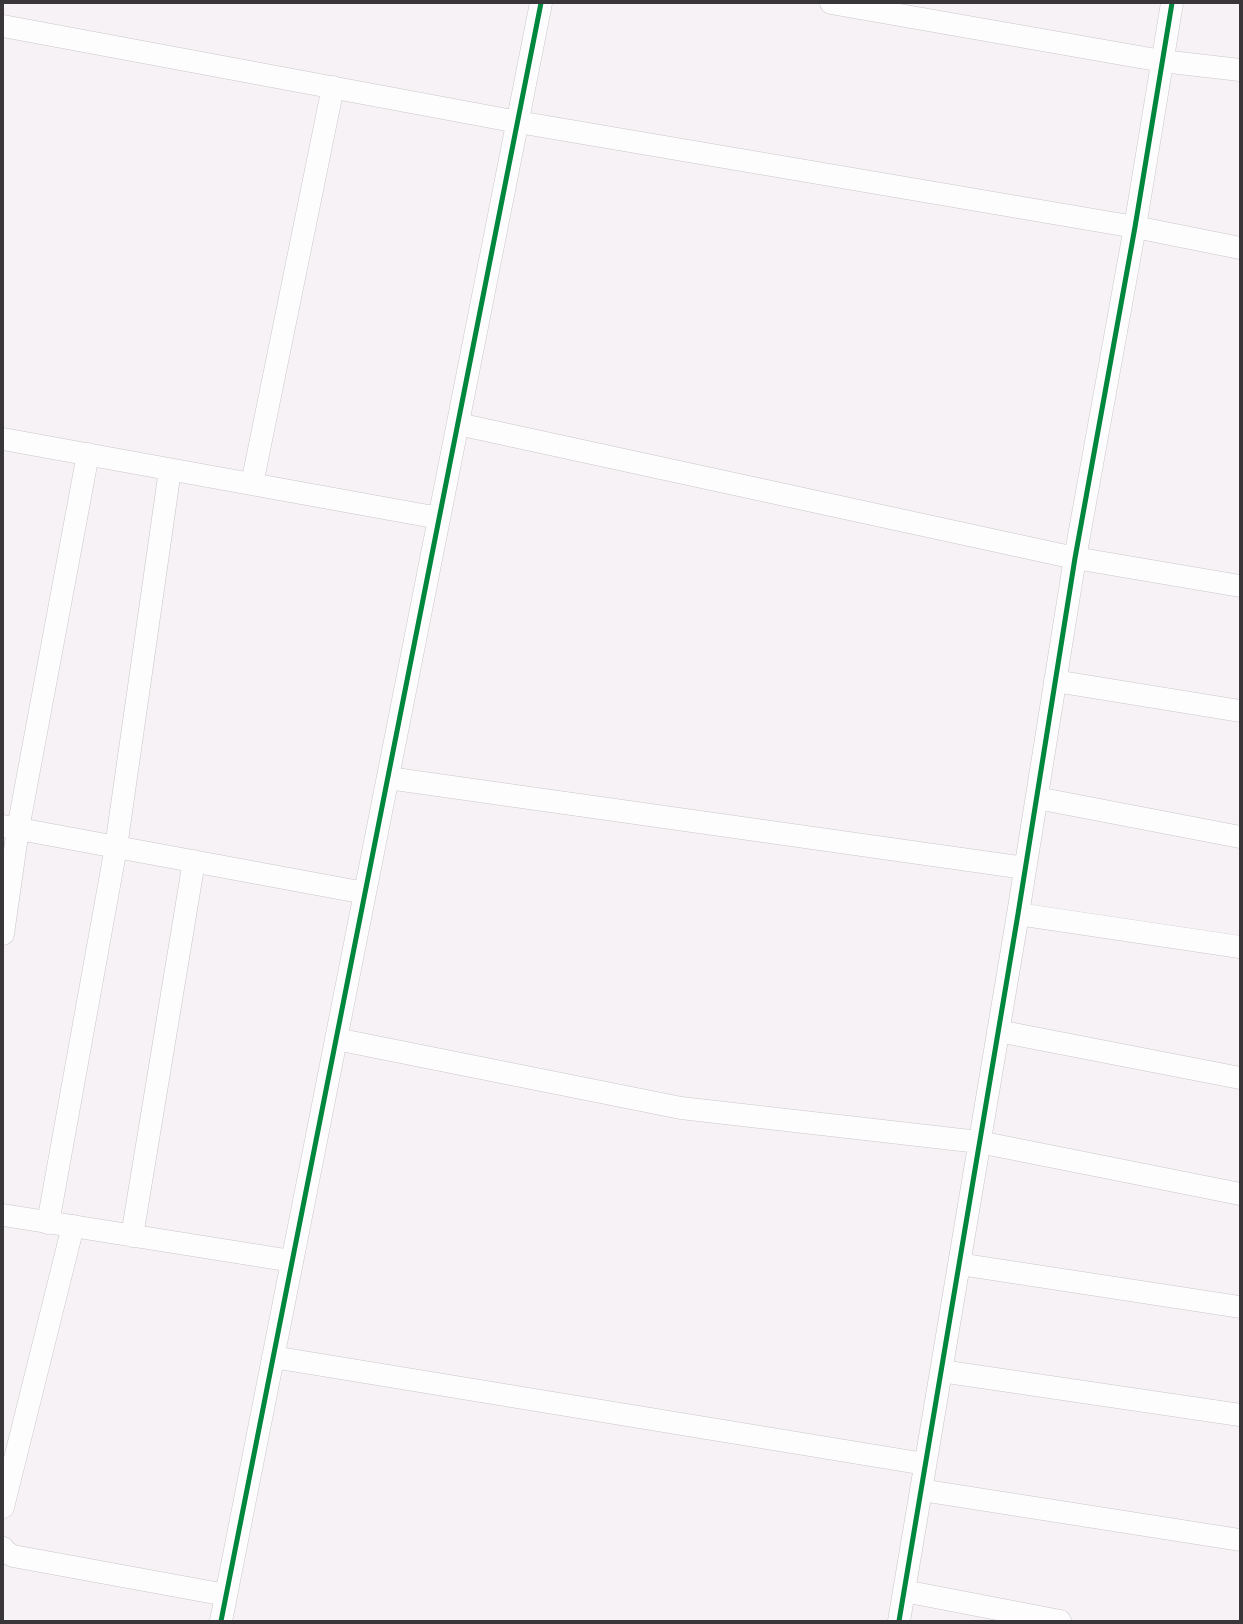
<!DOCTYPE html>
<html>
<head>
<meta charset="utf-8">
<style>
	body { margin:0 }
	#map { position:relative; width:1243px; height:1624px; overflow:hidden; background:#f7f2f6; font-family:"PT Sans Narrow",sans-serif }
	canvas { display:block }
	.frame { position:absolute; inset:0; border:4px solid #383638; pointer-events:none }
</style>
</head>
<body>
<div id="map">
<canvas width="1243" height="1624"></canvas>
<div class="frame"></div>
</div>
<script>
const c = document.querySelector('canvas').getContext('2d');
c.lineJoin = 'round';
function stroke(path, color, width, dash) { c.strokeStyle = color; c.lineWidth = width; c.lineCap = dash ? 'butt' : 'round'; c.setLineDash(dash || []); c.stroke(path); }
const minor = new Path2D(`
	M831,3L1162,61L1240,70
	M3,26L518,122L1135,227L1240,248
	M458,424L1075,558L1240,586
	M3,439L439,518
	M252,484L333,87
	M1055,681L1240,711
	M388,778L1025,868
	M1037,798L1240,837
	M3,826L365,893
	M1018,914L1240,947
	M3,934L18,829L88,454
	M998,1031L1240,1078
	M336,1039L681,1108L979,1142L1240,1194
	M3,1215L292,1261
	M48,1223L116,847L170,470
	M132,1236L194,861
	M959,1264L1240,1307
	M273,1357L925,1464
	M941,1371L1240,1415
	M921,1490L1240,1540
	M3,1507L73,1226
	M3,1548L6,1552L13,1556L226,1595
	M904,1591L1060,1621
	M221,1621L541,3
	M899,1621L1018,914L1075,558L1135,227L1172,3`);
stroke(minor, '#c9c6c9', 23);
stroke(minor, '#fefdfe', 22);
stroke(new Path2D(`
	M221,1621L541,3
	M899,1621L1018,914L1075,558L1135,227L1172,3`), '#00873e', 5);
</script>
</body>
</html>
